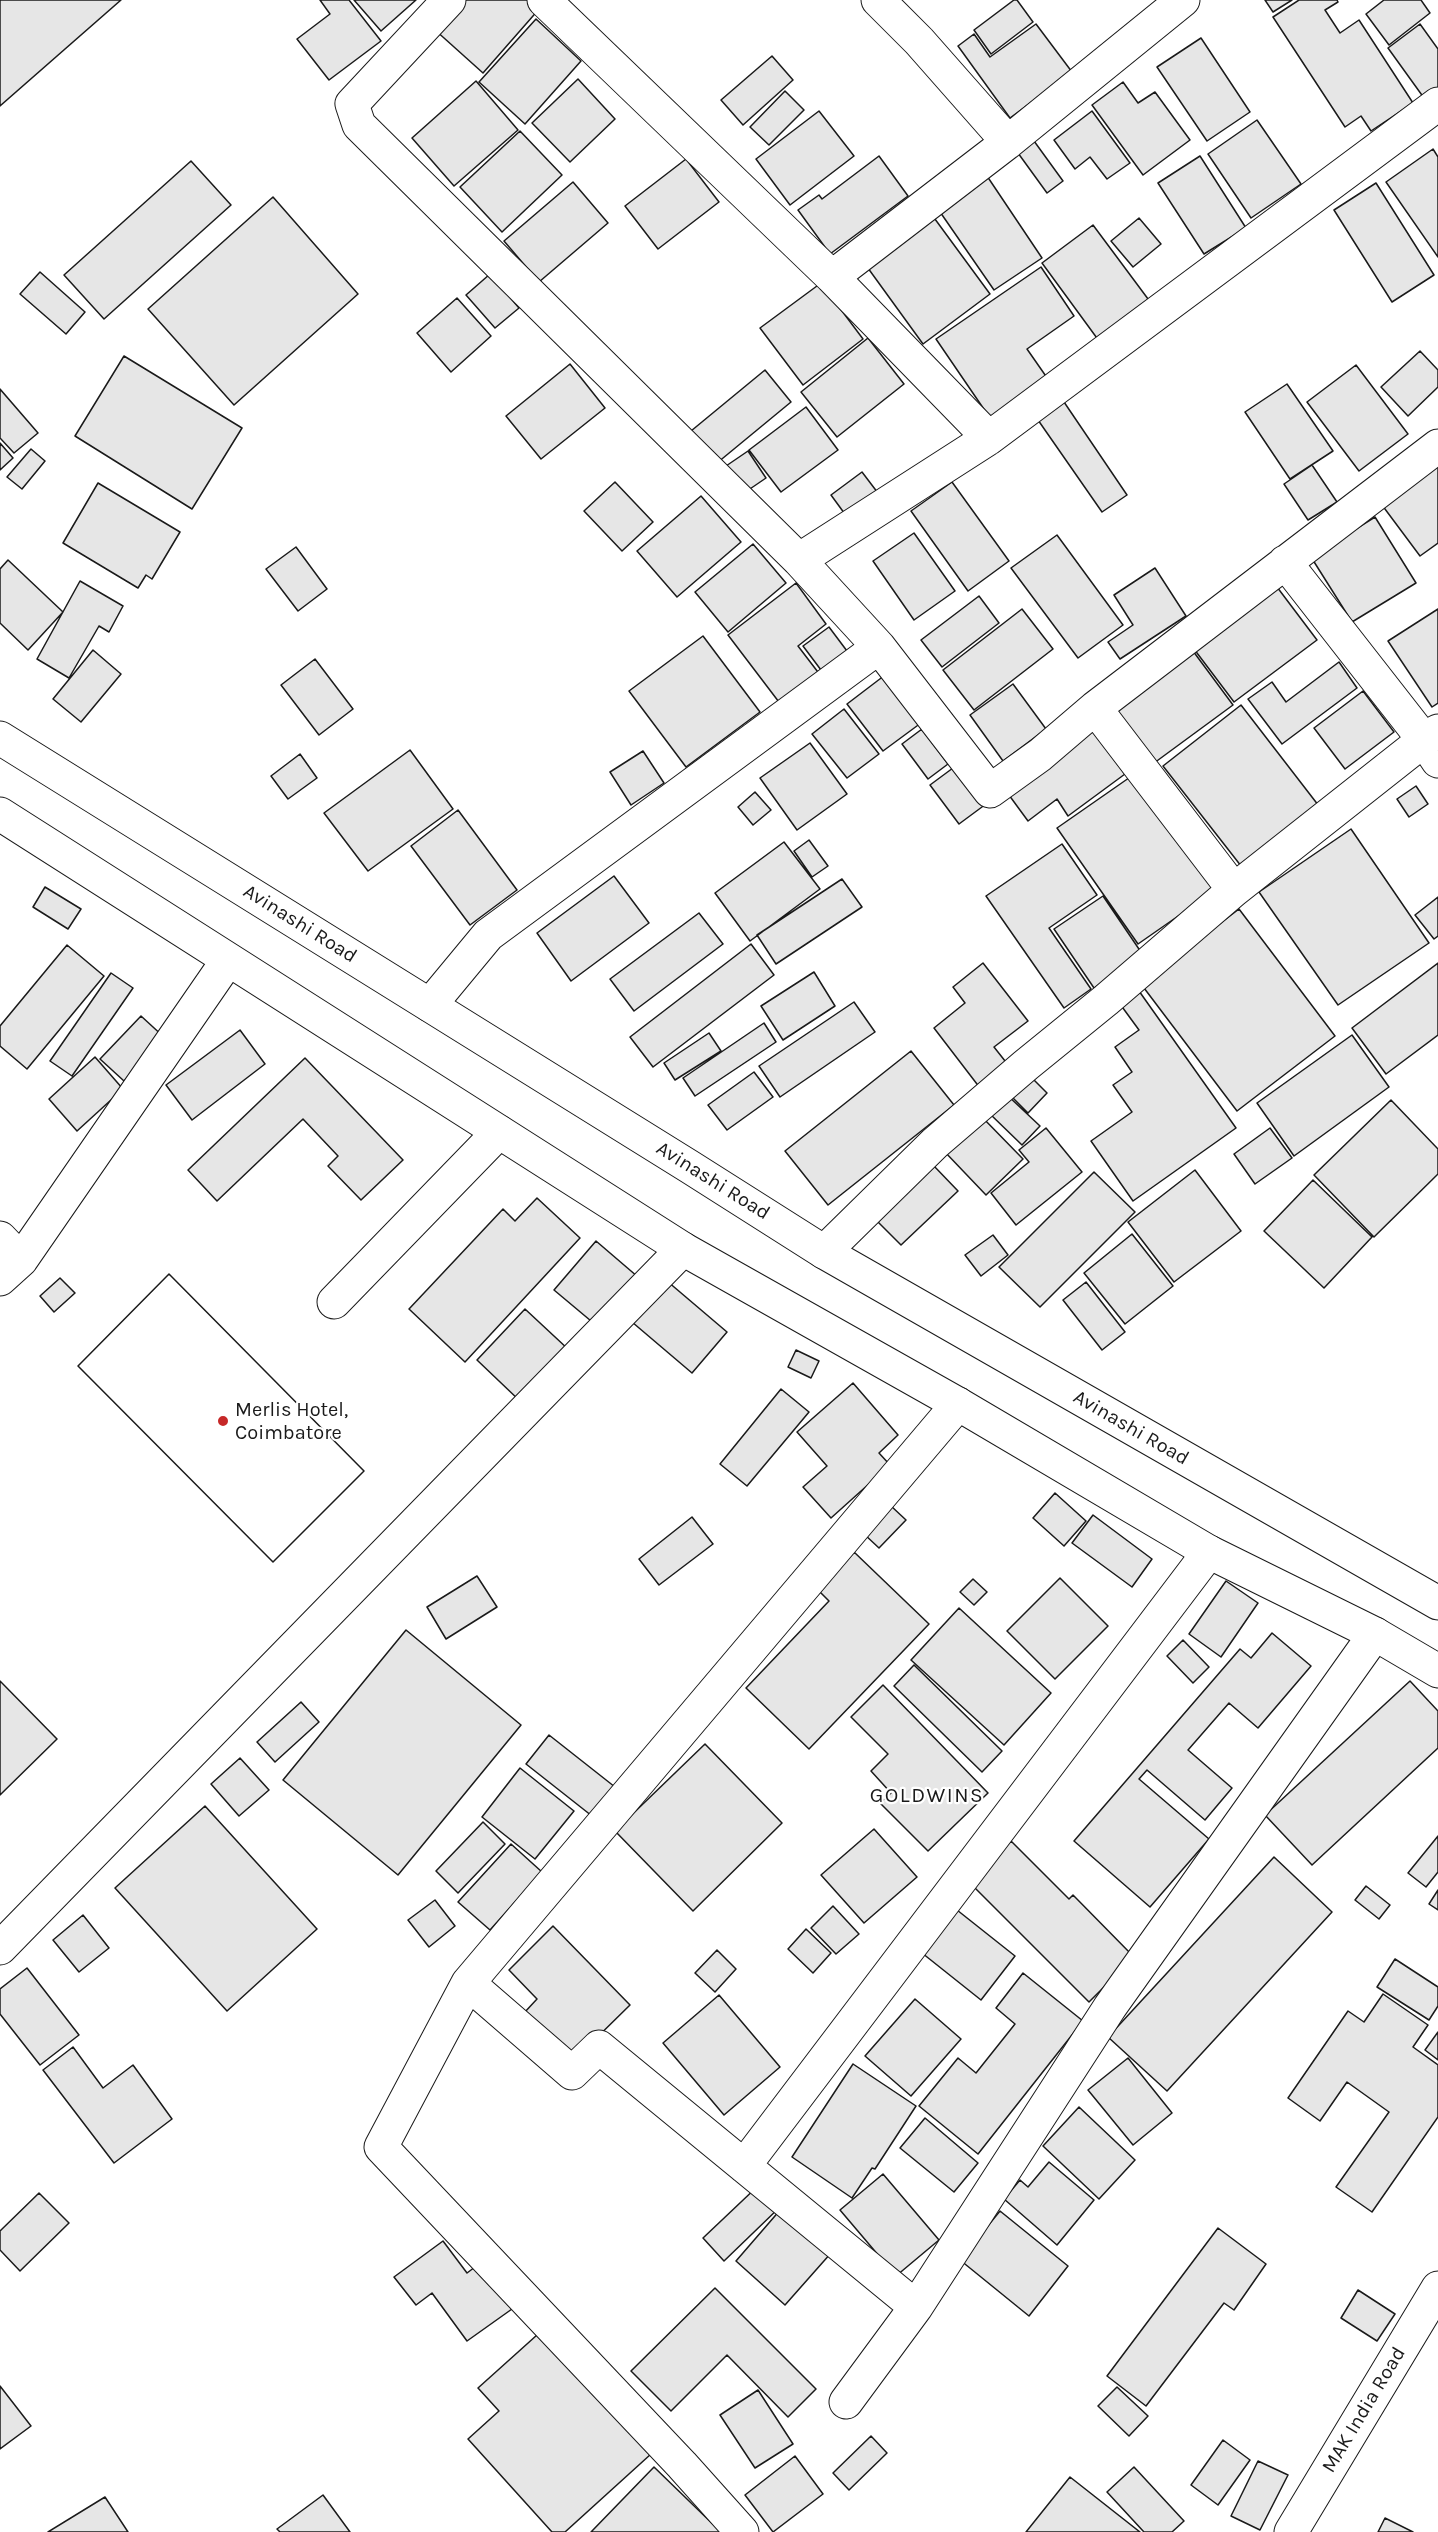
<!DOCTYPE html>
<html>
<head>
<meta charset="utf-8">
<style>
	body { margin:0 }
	canvas { display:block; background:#fff }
</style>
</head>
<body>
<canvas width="1438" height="2532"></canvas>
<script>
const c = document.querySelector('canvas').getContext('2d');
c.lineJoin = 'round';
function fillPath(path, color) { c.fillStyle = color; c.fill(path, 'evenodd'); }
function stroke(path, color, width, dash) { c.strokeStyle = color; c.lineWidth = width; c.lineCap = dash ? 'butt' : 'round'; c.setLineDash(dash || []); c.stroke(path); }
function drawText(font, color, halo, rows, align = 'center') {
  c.font = font + ' Karla,sans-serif'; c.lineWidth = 4.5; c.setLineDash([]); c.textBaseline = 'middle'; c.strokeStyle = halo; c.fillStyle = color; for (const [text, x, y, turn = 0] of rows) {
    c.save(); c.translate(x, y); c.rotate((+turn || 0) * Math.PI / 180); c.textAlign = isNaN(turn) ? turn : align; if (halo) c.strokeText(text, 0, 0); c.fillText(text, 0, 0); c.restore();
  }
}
const building = new Path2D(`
	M0,0H121L0,106Z
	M320,0H349L381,41L329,80L297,39L330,14Z
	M354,0H416L381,31Z
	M459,0H531L540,8L483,73L434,29Z
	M1014,0H1017L1033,22L991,54L974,30Z
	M1265,0H1292L1273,12Z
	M1299,0H1337L1338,2L1325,10L1340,33L1359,20L1413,103L1371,131L1361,116L1345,127L1273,17Z
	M1384,0H1421L1430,13L1389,45L1366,14Z
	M536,19L581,61L525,124L479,82Z
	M1036,24L1072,72L1010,118L958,46L974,34L990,57Z
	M1420,24L1438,49V88L1424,98L1388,48Z
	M1201,38L1250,112L1207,141L1157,67Z
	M772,56L793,80L743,125L721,100Z
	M578,79L615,119L570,162L532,123Z
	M476,81L518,130L454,186L412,138Z
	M1123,82L1138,103L1155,92L1190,140L1143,175L1092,105Z
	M785,91L804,110L769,145L750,127Z
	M819,111L854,156L790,205L756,159Z
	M1092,111L1130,163L1107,179L1090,157L1075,169L1054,140Z
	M1257,120L1301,184L1251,218L1208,154Z
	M520,131L562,175L502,232L460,187Z
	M1034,141L1063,181L1047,193L1018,153Z
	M1433,149L1438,157V257L1386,182Z
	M879,156L908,196L830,254L798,210L819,195L822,199Z
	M1200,156L1246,228L1204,254L1158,183Z
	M686,159L719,202L658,249L625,206Z
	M191,161L231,205L104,319L64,275Z
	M987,176L1042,258L994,290L938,209Z
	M573,182L608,223L539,282L504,241Z
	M1376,183L1434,275L1392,302L1334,210Z
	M273,197L358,294L234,405L148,309Z
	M932,215L990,294L923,344L865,264Z
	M1139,218L1161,244L1133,267L1111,241Z
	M1093,225L1154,307L1102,345L1042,263Z
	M1041,267L1074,316L1027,349L1050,382L992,421L936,339Z
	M40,272L85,312L66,334L20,294Z
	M490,274L519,308L495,328L466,295Z
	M821,283L863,339L803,385L760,328Z
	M457,298L491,336L451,372L417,333Z
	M868,338L904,384L837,437L801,392Z
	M1420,351L1438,370V387L1408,416L1381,387Z
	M124,356L242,428L192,509L75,436Z
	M570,364L605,408L541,459L506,416Z
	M1356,365L1408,434L1359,471L1307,402Z
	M765,370L791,402L717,463L691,431Z
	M1287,384L1333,451L1290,479L1245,412Z
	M0,389L38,433L14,453L0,438Z
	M1064,402L1127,495L1102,512L1038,420Z
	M806,407L838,450L781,492L749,450Z
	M0,443L13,458L0,470Z
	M31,449L45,461L22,489L7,477Z
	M748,451L766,478L744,493L726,466Z
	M1438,463V543L1420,556L1382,505Z
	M1312,465L1337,502L1308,520L1284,484Z
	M862,472L881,497L850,521L831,495Z
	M615,482L653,522L622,551L584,511Z
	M952,482L1009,561L968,591L911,511Z
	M98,483L180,532L152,579L146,575L138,588L63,543Z
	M701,496L741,542L677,597L637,551Z
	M1375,517L1416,583L1352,622L1311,557Z
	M914,533L955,591L914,620L873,561Z
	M1057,535L1123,625L1078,658L1011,568Z
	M753,544L786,583L728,632L695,592Z
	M296,547L327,589L298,611L266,569Z
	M8,560L63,612L28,650L0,623V569Z
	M1155,568L1186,616L1120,659L1108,642L1133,625L1114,595Z
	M80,581L123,606L109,632L99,626L69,678L37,659Z
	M796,583L826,624L798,646L824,680L785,710L728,635Z
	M1277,587L1317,640L1234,702L1194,649Z
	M979,596L999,623L942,667L921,640Z
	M1022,609L1053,649L974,710L943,670Z
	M1438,609V703L1432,707L1388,641Z
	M829,627L856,663L830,682L803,646Z
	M703,636L760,712L686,767L629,691Z
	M93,650L121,674L81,722L53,699Z
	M1193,651L1233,705L1150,766L1110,712Z
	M315,659L353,709L319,735L281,685Z
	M1339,662L1357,688L1282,744L1248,699L1272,682L1286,702Z
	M889,672L925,720L883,751L847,704Z
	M1013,684L1046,729L1003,761L970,715Z
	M1363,691L1394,732L1345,769L1314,728Z
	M1241,705L1322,810L1245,871L1163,766Z
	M844,709L879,754L847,778L812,734Z
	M1091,728L1125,774L1068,816L1057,799L1028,821L1006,791Z
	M922,729L948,764L928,779L902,744Z
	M810,743L847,794L797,830L760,778Z
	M410,750L453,809L368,871L324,813Z
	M643,751L664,783L631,805L610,772Z
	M300,754L317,778L288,799L271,776Z
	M957,765L986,804L959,824L930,785Z
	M1136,773L1217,889L1138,944L1057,828Z
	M1416,786L1428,804L1409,817L1397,799Z
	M755,792L771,810L753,825L738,807Z
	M458,810L517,890L470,925L411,846Z
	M1351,829L1429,943L1338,1005L1259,892Z
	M809,840L828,866L812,877L794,851Z
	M784,842L820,889L750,941L715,893Z
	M1062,844L1097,895L1049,928L1091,989L1064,1008L986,896Z
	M614,876L649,923L571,981L537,933Z
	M842,879L862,907L776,964L757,935Z
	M45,887L81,909L68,929L33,907Z
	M1103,896L1143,955L1094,988L1054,929Z
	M1438,897V936L1434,939L1415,915Z
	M1239,909L1335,1036L1237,1111L1141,984Z
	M699,913L723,944L634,1011L610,979Z
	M751,944L774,975L653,1067L630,1037Z
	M67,945L104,976L27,1069L0,1046V1026Z
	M983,963L1028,1021L994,1047L1009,1066L980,1088L934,1028L965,1003L953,987Z
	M1438,963V1035L1386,1074L1352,1028Z
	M814,972L835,1006L783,1040L761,1006Z
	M111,973L133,988L72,1076L50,1061Z
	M1139,991L1236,1128L1133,1201L1091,1141L1132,1112L1113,1085L1132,1072L1115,1047L1139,1030L1120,1004Z
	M854,1002L875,1032L780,1097L759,1066Z
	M141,1016L165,1038L124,1081L100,1059Z
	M764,1023L776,1042L695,1096L683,1078Z
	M240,1030L265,1064L192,1120L166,1085Z
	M709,1033L721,1051L675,1080L664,1063Z
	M1352,1035L1389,1087L1294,1156L1257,1103Z
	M911,1051L954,1105L828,1205L785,1151Z
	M95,1057L123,1089L77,1131L49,1099Z
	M305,1058L403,1160L361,1200L328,1166L338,1156L303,1119L217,1201L188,1170Z
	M754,1072L773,1097L727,1130L708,1105Z
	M1026,1072L1047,1093L1028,1113L1007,1092Z
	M1006,1094L1040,1126L1022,1145L989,1113Z
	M1391,1100L1438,1149V1174L1374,1237L1314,1175Z
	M981,1116L1023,1159L986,1195L944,1151Z
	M1046,1128L1082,1172L1016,1225L991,1193L1029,1162L1019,1150Z
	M1270,1128L1292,1158L1255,1184L1234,1154Z
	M933,1165L958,1191L901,1245L876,1220Z
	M1195,1170L1241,1231L1174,1282L1128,1222Z
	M1094,1172L1135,1212L1040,1307L999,1267Z
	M1313,1180L1372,1237L1324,1288L1264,1231Z
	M537,1198L580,1238L465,1362L409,1309L503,1209L515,1221Z
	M1132,1234L1173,1286L1125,1324L1084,1273Z
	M993,1235L1008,1255L981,1276L965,1255Z
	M596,1241L638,1277L597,1326L554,1290Z
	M169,1274L364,1471L273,1562L78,1366Z
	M169,1274L364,1471L273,1562L78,1366Z
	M60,1278L75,1293L54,1312L40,1296Z
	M667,1281L727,1332L692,1373L632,1322Z
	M1086,1282L1125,1332L1102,1350L1063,1300Z
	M525,1309L569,1350L521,1402L477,1360Z
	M796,1350L819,1361L811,1378L788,1367Z
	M853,1383L898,1435L879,1453L890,1465L831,1518L803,1487L827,1466L797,1432Z
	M781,1389L809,1412L747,1486L720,1464Z
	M1055,1493L1086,1521L1064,1546L1033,1518Z
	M891,1506L906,1520L879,1548L864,1534Z
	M1093,1515L1152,1559L1132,1587L1072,1543Z
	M692,1517L713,1544L659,1585L639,1559Z
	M854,1552L929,1624L809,1749L746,1688L829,1601L818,1590Z
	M477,1576L497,1607L446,1639L427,1607Z
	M1060,1578L1108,1626L1055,1679L1007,1631Z
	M973,1579L987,1592L974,1605L960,1592Z
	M1226,1581L1258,1603L1221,1657L1189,1634Z
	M959,1608L1051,1693L1004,1745L911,1660Z
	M406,1630L521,1725L398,1875L283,1780Z
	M1272,1633L1311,1666L1258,1728L1229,1703L1188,1750L1232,1788L1205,1820L1147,1770L1139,1779L1209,1839L1150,1907L1074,1841L1240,1649L1251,1658Z
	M1183,1640L1209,1667L1193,1683L1167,1656Z
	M914,1665L1002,1751L982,1772L894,1686Z
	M0,1681L57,1739L0,1795Z
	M1410,1681L1438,1711V1748L1312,1865L1265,1815Z
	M883,1685L988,1793L928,1851L880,1803L891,1793L871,1771L888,1754L851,1717Z
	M301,1702L319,1722L275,1762L257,1742Z
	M549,1735L615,1787L592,1816L526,1764Z
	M705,1744L782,1823L693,1911L615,1831Z
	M240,1758L269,1790L239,1816L211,1784Z
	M520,1768L574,1811L535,1859L482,1817Z
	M205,1806L317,1929L227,2011L115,1888Z
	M483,1822L505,1844L458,1893L436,1871Z
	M874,1829L917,1877L864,1923L821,1875Z
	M1438,1836V1872L1426,1887L1408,1873Z
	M1011,1841L1069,1899L1073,1895L1134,1957L1089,2002L969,1882Z
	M511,1844L542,1872L490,1930L458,1902Z
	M1274,1857L1332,1912L1167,2091L1108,2037Z
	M1366,1886L1390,1905L1379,1919L1355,1900Z
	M1438,1890V1910L1429,1904Z
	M435,1900L455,1926L429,1947L408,1920Z
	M833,1906L859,1934L836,1954L811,1928Z
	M957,1910L1015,1956L981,2000L922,1953Z
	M83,1915L109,1948L79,1972L53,1940Z
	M553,1926L630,2005L573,2061L524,2013L537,1999L509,1970Z
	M806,1929L831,1953L813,1973L788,1949Z
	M717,1950L736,1969L715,1992L695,1973Z
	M1395,1959L1438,1987V2006L1429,2020L1377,1987Z
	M27,1968L79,2035L40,2065L0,2014V1989Z
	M1023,1973L1083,2021L978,2154L919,2106L958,2058L976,2073L1015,2024L996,2008Z
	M1383,1994L1428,2025L1413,2047L1438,2065V2117L1372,2212L1336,2187L1389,2112L1347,2082L1320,2121L1288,2098L1348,2011L1364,2022Z
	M719,1995L780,2067L724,2115L663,2043Z
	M915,1999L961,2039L911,2096L865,2056Z
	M1438,2032V2060L1425,2050Z
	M73,2047L103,2088L133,2065L172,2119L114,2163L43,2070Z
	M1128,2058L1172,2113L1133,2145L1088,2090Z
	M853,2064L916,2106L875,2169L872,2168L852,2198L792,2157Z
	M1079,2107L1135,2160L1099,2199L1043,2146Z
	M925,2118L978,2163L954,2192L900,2148Z
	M1049,2162L1094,2200L1057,2245L1004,2199L1020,2180L1028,2187Z
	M883,2174L939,2240L896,2276L840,2210Z
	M760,2184L781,2206L724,2261L703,2238Z
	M39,2193L69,2223L20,2271L0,2250V2231Z
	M781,2209L831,2253L785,2305L736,2261Z
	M1000,2211L1068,2266L1029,2316L960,2260Z
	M1218,2228L1266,2264L1234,2310L1224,2303L1146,2406L1107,2376Z
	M443,2241L467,2273L479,2264L512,2309L467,2341L432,2293L416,2305L394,2277Z
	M715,2288L816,2389L788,2417L727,2355L671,2411L631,2371Z
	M1358,2290L1395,2314L1377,2341L1341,2318Z
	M547,2326L651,2454L565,2532H552L468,2439L499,2411L478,2388Z
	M0,2386L31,2426L0,2449Z
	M1117,2387L1148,2416L1129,2436L1098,2406Z
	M758,2390L793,2444L755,2468L720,2415Z
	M871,2436L887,2453L849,2490L833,2473Z
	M1223,2440L1250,2460L1218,2505L1191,2485Z
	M795,2456L823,2494L773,2532L745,2495Z
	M1258,2461L1288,2475L1260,2530L1231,2516Z
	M654,2467L721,2532H591Z
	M1134,2467L1184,2521L1172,2532H1144L1107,2492Z
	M1070,2477L1140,2532H1026Z
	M323,2495L350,2532H280L277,2529Z
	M105,2497L128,2532H48Z
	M1385,2518L1413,2532H1378Z`);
fillPath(building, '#e6e6e6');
stroke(building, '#1a1a1a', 1.5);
const minor = new Path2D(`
	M544,0L832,277L989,438
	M878,0L919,41L1008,142
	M832,277L1008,142L1183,0
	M799,560L989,438L1438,104
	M1285,562L1424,740L1438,731
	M879,647L990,791L1040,755L1095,708
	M1234,890L1095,708L1438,446
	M430,1005L488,935L879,647L799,560L359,125L352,104L449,0
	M0,1238L21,1260
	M824,1252L935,1143L1026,1065L1106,1000L1234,890L1424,740L1438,761
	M0,1279L21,1260L228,960
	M334,1302L499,1132
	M0,1948L683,1249
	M468,1983L572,2073L599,2047L916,2307
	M744,2166L1209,1552
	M846,2402L916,2307L1110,2007L1375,1634
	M742,2532L682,2465L381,2147L468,1983L958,1404
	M1291,2532L1438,2288`);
const major = new Path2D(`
	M0,738L690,1167L824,1252L1438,1603
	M0,814L683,1249L958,1404L1209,1552L1375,1634L1438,1671`);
stroke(minor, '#1a1a1a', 35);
stroke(major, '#1a1a1a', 35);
stroke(minor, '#fff', 33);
stroke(major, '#fff', 33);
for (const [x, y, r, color] of [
	[223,1421,6,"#c62828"]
]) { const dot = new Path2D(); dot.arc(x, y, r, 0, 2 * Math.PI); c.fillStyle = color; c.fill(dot); stroke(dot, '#fff', 2); }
drawText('20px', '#1a1a1a', '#fff', [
	["Avinashi Road",300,924,32],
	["Avinashi Road",713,1181,32],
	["Avinashi Road",1131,1428,30],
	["MAK India Road",1364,2410,-59]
]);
drawText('20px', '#1a1a1a', '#fff', [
	["Merlis Hotel,",235,1410],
	["Coimbatore",235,1433]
], 'left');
c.letterSpacing = '1.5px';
drawText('21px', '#1a1a1a', '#fff', [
	["GOLDWINS",927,1796]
]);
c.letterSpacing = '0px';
</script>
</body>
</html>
